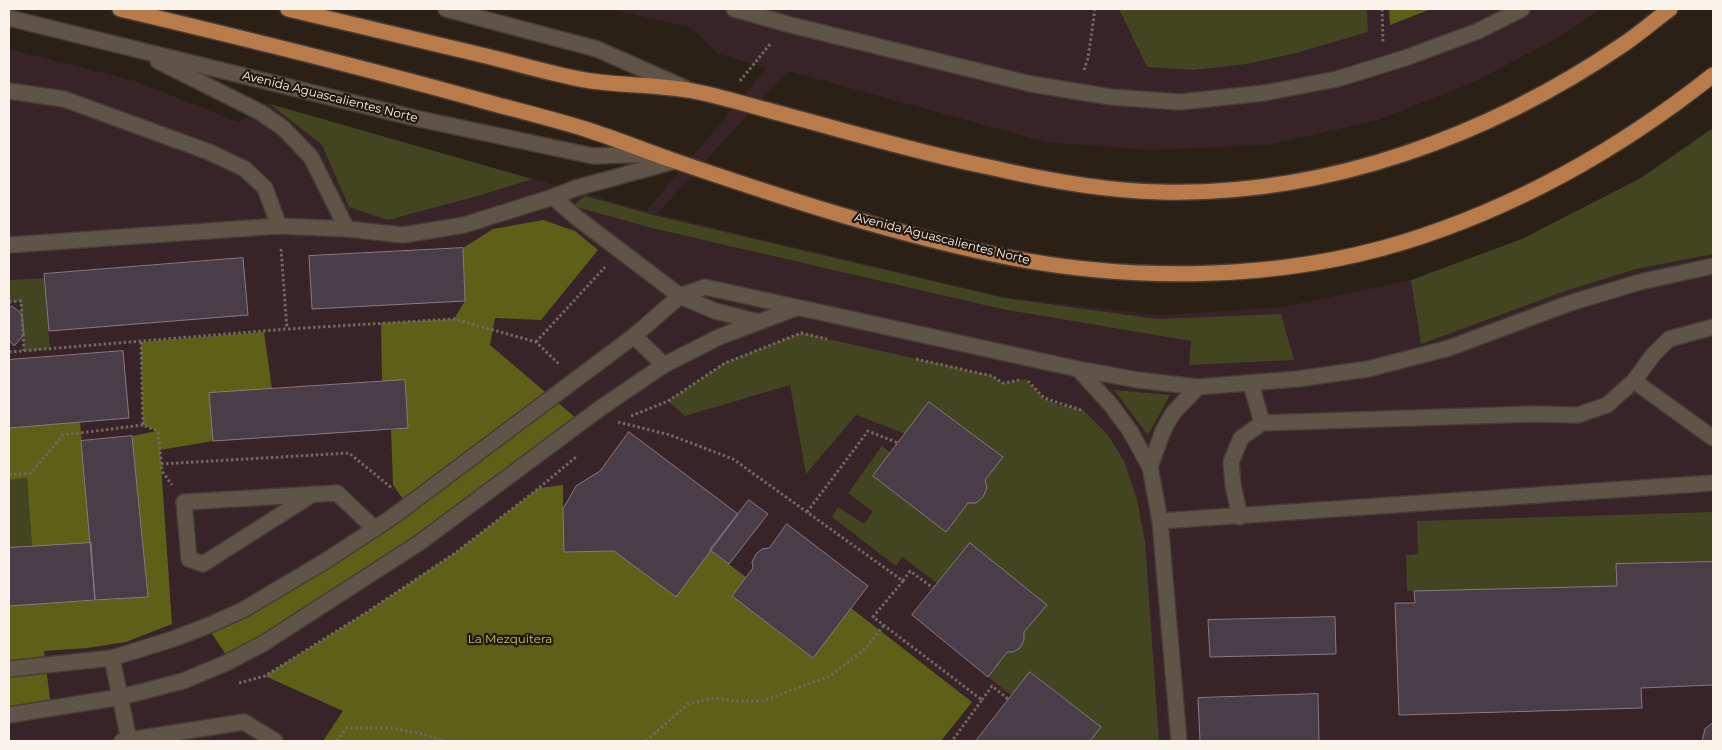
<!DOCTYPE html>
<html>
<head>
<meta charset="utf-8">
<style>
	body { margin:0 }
	#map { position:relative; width:1722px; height:750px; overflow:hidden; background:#2b2015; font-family:Montserrat,sans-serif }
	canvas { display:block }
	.frame { position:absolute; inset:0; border:10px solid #faf3ec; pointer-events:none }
</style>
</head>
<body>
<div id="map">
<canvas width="1722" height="750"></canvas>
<div class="frame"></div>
</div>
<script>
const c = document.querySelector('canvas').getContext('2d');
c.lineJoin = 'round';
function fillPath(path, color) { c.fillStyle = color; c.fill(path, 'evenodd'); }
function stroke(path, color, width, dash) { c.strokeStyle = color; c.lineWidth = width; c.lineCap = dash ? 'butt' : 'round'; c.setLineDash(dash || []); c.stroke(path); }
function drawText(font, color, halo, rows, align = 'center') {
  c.font = font + ' Montserrat,sans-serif'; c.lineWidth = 4.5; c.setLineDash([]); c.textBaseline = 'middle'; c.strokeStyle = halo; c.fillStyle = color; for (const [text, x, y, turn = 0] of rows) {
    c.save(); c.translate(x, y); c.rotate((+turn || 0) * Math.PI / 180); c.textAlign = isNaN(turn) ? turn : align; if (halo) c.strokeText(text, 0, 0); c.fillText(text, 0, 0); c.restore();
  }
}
fillPath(new Path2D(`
	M610,9H1600L1563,35L1472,83L1378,120L1268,145L1149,150L1046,142L788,71L657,214L1005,297L1159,315L1283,307L1411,280L1522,239L1641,178L1713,128V741H9V49L135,81L238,122L270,104L646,211L767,68L718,54L692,28Z`), '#372328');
fillPath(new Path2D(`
	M1119,9H1367L1368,32L1296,53L1246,64L1193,70L1147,67Z
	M270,104L532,179L481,195L388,220L349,207L322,145Z
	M1713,128V254L1636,269L1565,291L1421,344L1411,280L1522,239L1641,178Z
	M585,196L657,216L1004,298L1157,319L1281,314L1294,360L1189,365L1191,341L1002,309L652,228L573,206Z
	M44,278L50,349L24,351L21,301L9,302V280Z
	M801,333L992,376L1003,383L1026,379L1044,399L1061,405L1083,410L1108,435L1124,461L1137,499L1145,542L1159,741H1090L1101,727L1031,672L1011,695L988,677L1007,652H1013L1024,640V632L970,544L937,583L902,557L896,566L832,517L838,507L864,524L873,512L848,493L882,446L891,453L873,476L946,531L968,503C982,502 988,493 985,480L1002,457L930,402L906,434L856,415L806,474L790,385L685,416L668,401L725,363Z
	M1114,390L1170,395L1148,435Z
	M27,478L32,547L9,548V480Z
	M1713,512V562L1617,564V586L1407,591L1406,555L1418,554L1417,521Z`), '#434520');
fillPath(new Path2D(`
	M1389,9H1431L1390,25Z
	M543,220L575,231L598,250L541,320L495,318L490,345L577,419L415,538L265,634L227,656L210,631C281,599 349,558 410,509L393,485L391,430L408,428L405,381L382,382L381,323L454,319L465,301L463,248L493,229Z
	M264,332L272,389L209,393L213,441L160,450L172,624L126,642L87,648L44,651L51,707L9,713V606L148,597L132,436L157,431L143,425L141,342Z
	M80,422L91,543L32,547L27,478L9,480V428Z
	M563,485L564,552L710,550L746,577L732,596L813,658L851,608L972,702L941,741H323L343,711L265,676L367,612L455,553L539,488Z`), '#5e6018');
const building = new Path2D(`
	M463,248L465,301L312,309L309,256Z
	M243,258L248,315L49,331L44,274Z
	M12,306L22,314L24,335L14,346L9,340V310Z
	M123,351L129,418L9,428V360Z
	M405,380L408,428L213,441L209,393Z
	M929,402L1003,457L985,480L987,488L983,497L976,503H968L946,532L873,476Z
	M629,432L738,514L676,597L614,551L564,552L563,509L576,486L600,471Z
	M132,436L148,597L95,600L81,441Z
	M749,500L768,514L729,564L710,550Z
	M787,524L868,586L813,658L732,596L753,568L752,562L756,554L762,549L769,548Z
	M91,543L95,600L9,606V548Z
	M970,543L1047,605L1024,632V640L1020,648L1013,652H1007L988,677L912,615Z
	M1713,562V685L1641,688L1642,708L1399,715L1395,603H1415L1414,591L1617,586L1616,564Z
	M1335,617L1336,654L1210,657L1208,620Z
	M1030,672L1101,727L1090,741H976Z
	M1318,694L1319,741H1200L1198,698Z
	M1713,723V741H1702L1705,729Z`);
fillPath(building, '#4b3d48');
stroke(building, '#887984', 1);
const minor = new Path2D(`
	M446,9L597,49L685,88
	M734,9L787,24L1031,84L1111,97L1180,102L1264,93L1337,79L1405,58L1478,31L1522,9
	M9,18L415,118L593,156L653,154
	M158,61L260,112L283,128L311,157L347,229L403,235L464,225L553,197L576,188L675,161
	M9,91L64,99L209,152L245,169L265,188L279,226
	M553,197L576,217L680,296L715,311L759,322
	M9,245L279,226L347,229
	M634,336L664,365
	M1078,369L1111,405L1130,431L1150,467L1160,521L1179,741
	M1634,381L1713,438
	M1251,383L1262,423
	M1150,467L1163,431L1173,413L1198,387
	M313,494L203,564L189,559L184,502L337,493L375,529
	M1240,517L1233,485L1231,462L1241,438L1262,423L1533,414L1578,415L1607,405L1634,381L1653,355L1669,339L1713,327
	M1160,521L1713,483
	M112,658L129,740L131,741
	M9,669L112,658L173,639L207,626L243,610L327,560L391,518L634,336L680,296L705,287L1078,369L1138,380L1198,387L1297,379L1368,369L1449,348L1570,303L1640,282L1713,266
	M9,715L121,697L183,681L226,663L264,643L419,543L602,407L664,365L719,337L796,308
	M122,741L244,722L275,741`);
const major = new Path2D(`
	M120,9C243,38 366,68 487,102C520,111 553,119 585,129C614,138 643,150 672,160C783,198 896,235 1012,258C1138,282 1280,280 1404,242C1517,207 1621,148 1713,75
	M288,9C354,25 420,40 486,56C519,64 552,74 585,80C620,86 658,84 693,91C719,96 745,104 771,111C843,130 915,152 989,167C1045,180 1103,191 1161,192C1326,196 1489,136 1624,44C1640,33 1655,20 1670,9`);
stroke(minor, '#463d35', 18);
stroke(major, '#463d35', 18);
stroke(new Path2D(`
	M1382,9L1383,43
	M1084,70L1088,58L1095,9
	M740,81L771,43
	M281,249L287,329
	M9,302L21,301L24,351
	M141,342L143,425L158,431L162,471L172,485
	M536,342L605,267
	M9,352L287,329L454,319L536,342L560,365
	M916,359L992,376L1003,383L1020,380
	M1028,381L1044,398L1084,411
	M631,416L668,401L725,363L801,333L827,339
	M618,422L670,435L733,459L903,581L873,617L982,700L952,741
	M161,464L349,453L393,489
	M9,475L31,473L63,435L143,425
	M807,512L868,431L898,443
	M903,581L910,571L933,588
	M239,683L265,676L367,612L455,553L539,488L576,457
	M982,700L992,686L1008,699
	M337,741L346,728H390L419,733L445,741
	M646,741L688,704L715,698L735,701H763L830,676L866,648L884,625`), '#72685e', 3, [2.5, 2.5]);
stroke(minor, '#605448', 15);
stroke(major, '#b97b4a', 15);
drawText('12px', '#faf3ec', '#21170c', [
	["Avenida Aguascalientes Norte",330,97,14],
	["Avenida Aguascalientes Norte",942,239,14]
]);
drawText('12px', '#c1c664', '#21170c', [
	["La Mezquitera",510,639]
]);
</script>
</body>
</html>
